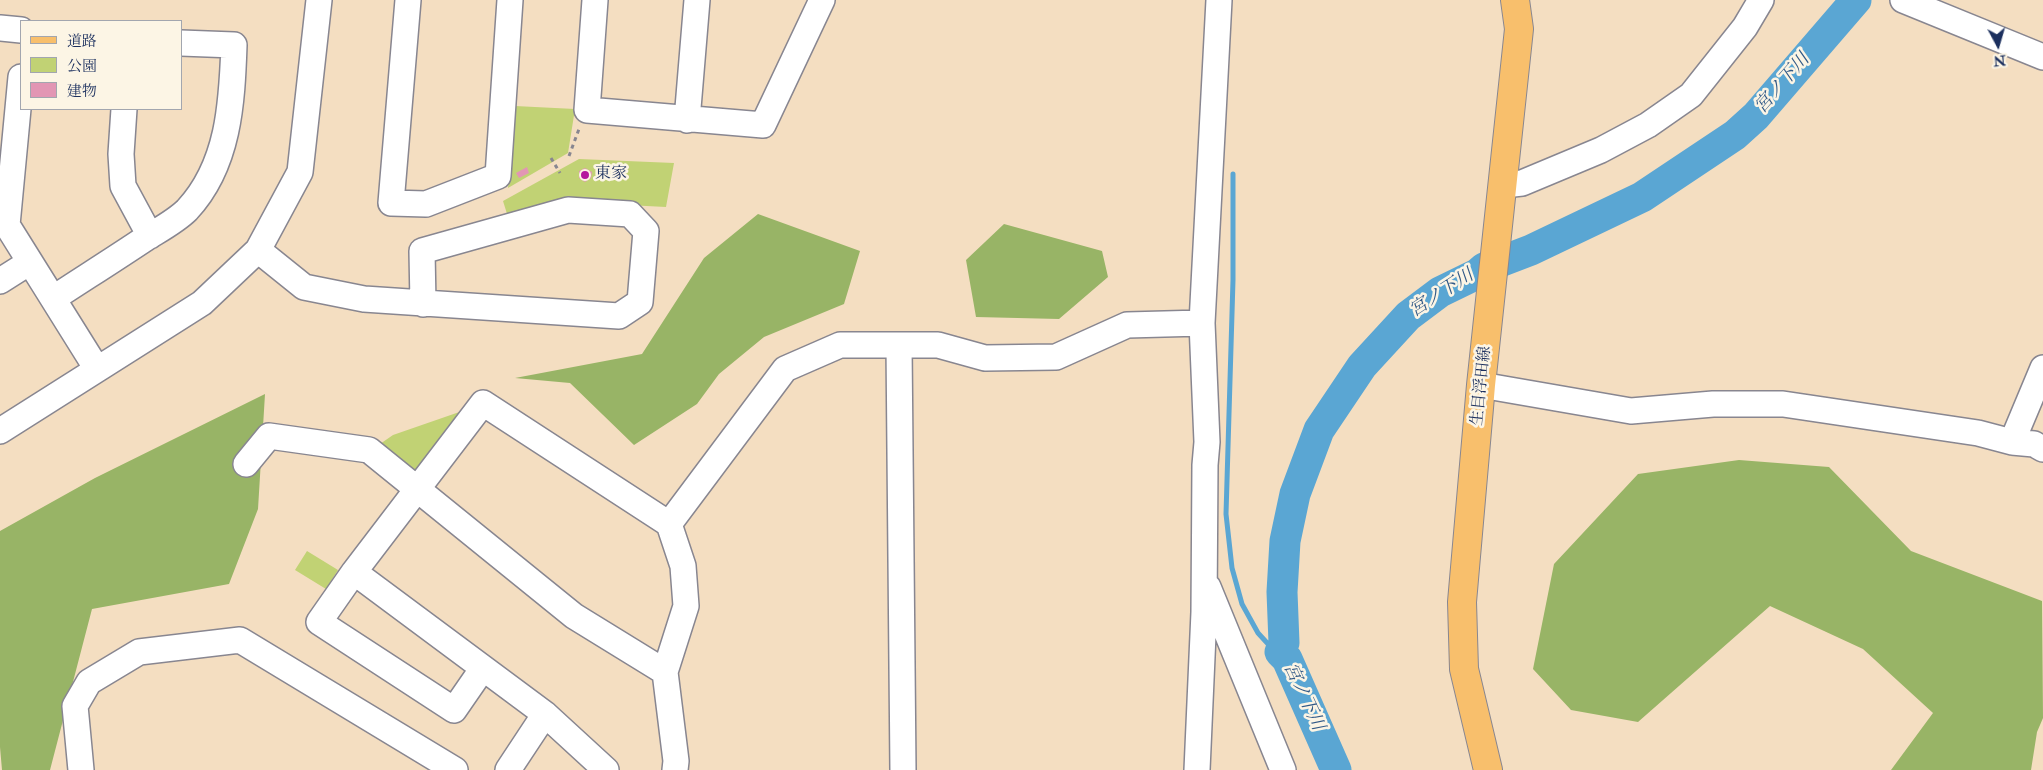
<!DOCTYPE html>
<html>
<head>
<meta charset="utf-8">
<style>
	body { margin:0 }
	#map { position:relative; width:2043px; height:770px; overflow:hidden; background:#f4dec1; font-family:"IM FELL Double Pica","Noto Serif JP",serif }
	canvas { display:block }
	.legend { position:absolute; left:20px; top:20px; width:162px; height:90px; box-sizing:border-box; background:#fcf5e5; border:1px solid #a2a6af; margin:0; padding:6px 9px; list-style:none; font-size:15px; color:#1b2f5e }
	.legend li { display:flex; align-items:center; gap:10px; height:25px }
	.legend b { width:25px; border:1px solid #a2a6af }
	.north { position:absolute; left:1973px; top:20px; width:50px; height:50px; -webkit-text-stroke:4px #fcf5e5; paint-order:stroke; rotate:174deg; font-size:14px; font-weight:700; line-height:20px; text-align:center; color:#1b2f5e }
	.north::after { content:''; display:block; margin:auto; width:18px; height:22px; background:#1b2f5e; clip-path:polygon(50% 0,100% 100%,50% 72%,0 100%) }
</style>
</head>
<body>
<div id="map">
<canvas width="2043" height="770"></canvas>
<ul class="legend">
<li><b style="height:6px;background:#f8bf6c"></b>道路</li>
<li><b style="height:14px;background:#c1d274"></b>公園</li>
<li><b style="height:14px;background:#e296b4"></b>建物</li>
</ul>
<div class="north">N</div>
</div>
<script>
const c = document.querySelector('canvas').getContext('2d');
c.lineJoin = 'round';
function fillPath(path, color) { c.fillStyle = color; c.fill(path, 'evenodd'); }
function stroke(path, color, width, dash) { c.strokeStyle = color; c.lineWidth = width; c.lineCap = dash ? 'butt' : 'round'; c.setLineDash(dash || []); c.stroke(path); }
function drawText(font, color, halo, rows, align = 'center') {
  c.font = font + ' "IM FELL Double Pica","Noto Serif JP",serif'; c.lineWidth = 5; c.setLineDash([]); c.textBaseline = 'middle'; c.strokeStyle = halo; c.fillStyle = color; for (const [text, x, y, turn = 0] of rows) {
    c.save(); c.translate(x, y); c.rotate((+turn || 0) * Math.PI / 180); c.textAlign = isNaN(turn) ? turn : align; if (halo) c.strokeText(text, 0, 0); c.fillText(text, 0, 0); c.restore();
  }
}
fillPath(new Path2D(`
	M515,106L575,109L568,153L508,188Z
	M579,159L674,163L666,207L568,202L508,217L503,201Z
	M468,409L416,477L380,444L393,435Z
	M307,551L338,570L326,589L295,570Z`), '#c1d274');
fillPath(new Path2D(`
	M758,214L860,251L844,304L764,337L719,374L697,404L634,445L570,383L515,378L642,354L704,258Z
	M1004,224L1102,251L1108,277L1059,319L976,317L966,260Z
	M265,394L258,509L229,584L92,609L50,770H2L0,747V531L95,478Z
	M1739,460L1829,467L1911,551L2042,601L2043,718L2037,732L2031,770H1891L1933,713L1863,649L1770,606L1638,722L1571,710L1533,669L1554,564L1638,474Z`), '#98b466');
stroke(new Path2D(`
	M1233,174V280L1226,514L1232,568L1242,604L1258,633L1269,645L1280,652`), '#5aa6d3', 5);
stroke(new Path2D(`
	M1336,770L1287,659L1280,652L1284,643L1282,592L1285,541L1295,494L1319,430L1362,366L1408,316L1440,292L1477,274L1484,268L1531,250L1642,197L1735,135L1756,116L1856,0`), '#5aa6d3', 31);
fillPath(new Path2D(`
	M527,167L529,173L519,178L516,173Z
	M585,168L592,172L591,178L585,182L579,178V171Z`), '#e296b4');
const minor = new Path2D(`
	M408,0L391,203L426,204L498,176L510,0
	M595,0L587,110L763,125L822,0
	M1903,0L2043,57
	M0,28L21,30
	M21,77L7,225L97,369
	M124,109L121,154L123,186L150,236
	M687,120L697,0
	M1504,185L1522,183L1601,150L1648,125L1691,95L1745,27L1761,0
	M258,250L304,287L364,299L619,316L640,302L646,231L630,214L568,210L422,251L423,304
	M0,281L30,262
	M54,298C83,279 113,260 143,240C157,231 175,222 187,210C229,165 232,103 234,45L181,43
	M899,345L903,770
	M1481,385L1631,411L1713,404H1783L1978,433L2012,442L2034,444L2043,449
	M0,431L202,303L258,250L300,172L319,0
	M2012,442L2043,368
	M246,464L269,436L369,450L574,616L665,672
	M669,524L785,369L840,345H938L985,358L1056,357L1127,325L1202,323
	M354,572L545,714L606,770
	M1208,587L1283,770
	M483,668L454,710L319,622L354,572L483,403L669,524L683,566L686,606L665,672L676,761L675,770
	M81,770L75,706L89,682L139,652L240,640L455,770
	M508,770L545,714
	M1197,770L1204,612L1205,465L1207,442L1202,323L1219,0`);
const major = new Path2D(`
	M1488,770L1464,669L1462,602L1481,385L1519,29L1515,0`);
stroke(minor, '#888690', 28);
stroke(major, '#888690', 30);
stroke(new Path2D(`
	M569,156L579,129
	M551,158L560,173`), '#888690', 3, [4, 4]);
stroke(minor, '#fff', 25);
stroke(major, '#f8bf6c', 28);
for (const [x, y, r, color] of [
	[585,175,5,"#b5179e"]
]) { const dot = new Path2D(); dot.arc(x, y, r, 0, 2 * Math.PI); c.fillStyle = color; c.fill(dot); stroke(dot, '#fcf5e5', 2); }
drawText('16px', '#1b2f5e', '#fcf5e5', [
	["東家",595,175]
], 'left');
drawText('16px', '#1b2f5e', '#fcf5e5', [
	["生目浮田線",1482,386,-84]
]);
drawText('italic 18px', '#315987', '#fcf5e5', [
	["宮ノ下川",1783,84,-49],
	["宮ノ下川",1442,294,-33],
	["宮ノ下川",1303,697,65]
]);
</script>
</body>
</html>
